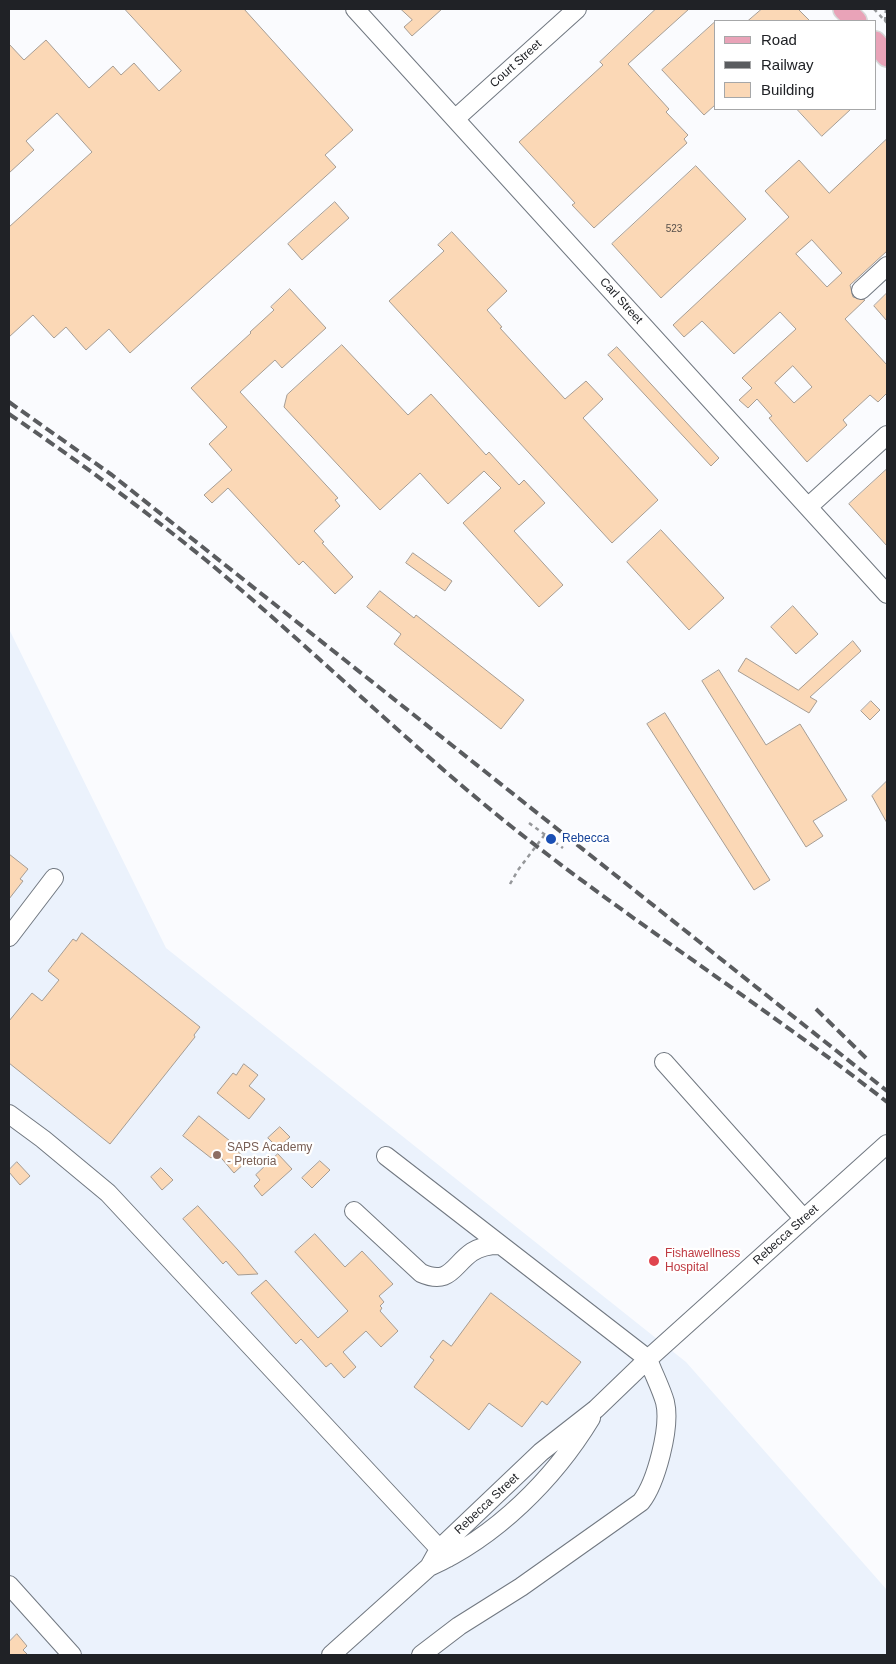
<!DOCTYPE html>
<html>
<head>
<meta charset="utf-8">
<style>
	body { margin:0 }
	#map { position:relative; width:896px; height:1664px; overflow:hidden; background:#fafbfe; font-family:Arial,sans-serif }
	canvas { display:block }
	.frame { position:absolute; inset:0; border:10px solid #202226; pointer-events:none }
	.legend { position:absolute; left:714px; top:20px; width:162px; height:90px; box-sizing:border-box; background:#fff; border:1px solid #a6a7a8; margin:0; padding:6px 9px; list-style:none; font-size:15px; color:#202226 }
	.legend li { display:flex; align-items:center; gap:10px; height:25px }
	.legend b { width:25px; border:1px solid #a6a7a8 }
</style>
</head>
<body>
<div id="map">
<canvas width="896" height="1664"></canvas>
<div class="frame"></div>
<ul class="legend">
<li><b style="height:6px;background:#e9a3b8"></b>Road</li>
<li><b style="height:6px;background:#5a5c5f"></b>Railway</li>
<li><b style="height:14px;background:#fbd8b6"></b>Building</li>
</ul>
</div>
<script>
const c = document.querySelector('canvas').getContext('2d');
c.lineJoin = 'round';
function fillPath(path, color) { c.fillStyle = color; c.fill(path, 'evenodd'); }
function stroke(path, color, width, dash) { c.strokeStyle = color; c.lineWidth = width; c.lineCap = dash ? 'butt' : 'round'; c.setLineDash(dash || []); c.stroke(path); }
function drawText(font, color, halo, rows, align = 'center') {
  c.font = font + ' Arial,sans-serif'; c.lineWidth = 4.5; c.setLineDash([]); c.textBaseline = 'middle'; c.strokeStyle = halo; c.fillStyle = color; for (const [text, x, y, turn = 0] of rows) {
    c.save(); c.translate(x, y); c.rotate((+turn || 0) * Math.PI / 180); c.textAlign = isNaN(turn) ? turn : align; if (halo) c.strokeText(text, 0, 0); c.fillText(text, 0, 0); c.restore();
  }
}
fillPath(new Path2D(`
	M9,629L166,948L686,1362L887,1590V1655H9Z`), '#ebf2fc');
const building = new Path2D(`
	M125,9H244L353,130L325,155L336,167L130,353L109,329L86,350L66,327L54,338L33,315L9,337V227L92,152L57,113L26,141L34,150L9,173V44L24,60L46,40L89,88L113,66L121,75L134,63L159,91L181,71Z
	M401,9H442L412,36L404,27L412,20Z
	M656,9H689L628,64L669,109L666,112L688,135L684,139L687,143L594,228L572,205L575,203L519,142L603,65L600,62Z
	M762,9H798L810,21H748Z
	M715,22V105L704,115L662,70Z
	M797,109H851L822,136Z
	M887,139V251L850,285L853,297L865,300L845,319L887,365V393L878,402L870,395L843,420L847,425L807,462L769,418L772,416L757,399L748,408L739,400L752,388L742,378L796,329L780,312L734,354L702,321L684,337L673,325L789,217L765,191L799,160L829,193ZM812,240L842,273L827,287L796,254ZM793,366L812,387L794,403L775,383Z
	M696,166L746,219L661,298L612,244Z
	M335,202L349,218L302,260L288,244Z
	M452,232L507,291L487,310L502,327L500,328L565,399L586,381L603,399L583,418L658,500L612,543L389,301L444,251L438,245Z
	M290,289L326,328L282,368L275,360L240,392L338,498L335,500L340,506L314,531L324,542L322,543L353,577L335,594L303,561L299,565L228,488L212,503L204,495L232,470L209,444L227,427L191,388L251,333L250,332L274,310L271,307Z
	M887,293V321L874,306Z
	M342,345L408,415L431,394L486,455L489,452L519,485L524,480L545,503L514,531L563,585L539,607L463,523L501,488L484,471L448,504L420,473L380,510L284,407L287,395Z
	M617,347L719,458L711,466L608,355Z
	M887,469V546L849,504Z
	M661,530L724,598L689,630L627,562Z
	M413,553L452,581L445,591L406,563Z
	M380,591L414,618L416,615L524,700L501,729L394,644L401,634L367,607Z
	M793,606L818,634L796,654L771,627Z
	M853,641L861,651L810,697L817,701L809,713L738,671L746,658L798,690Z
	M719,670L766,745L800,724L847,800L813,821L823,836L806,847L702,681Z
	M871,701L880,710L870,720L861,711Z
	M665,713L770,880L754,890L647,724Z
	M887,781V823L872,796Z
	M9,854L28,869L20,879L23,881L9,899Z
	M82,933L200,1027L194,1035L195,1037L110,1144L9,1063V1021L32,993L42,1001L59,980L48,971L73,939L76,941Z
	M244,1064L258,1075L249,1086L265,1099L249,1119L217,1093L233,1073L236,1075Z
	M199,1116L230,1141L229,1142L247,1161L234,1173L217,1153L211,1158L183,1136Z
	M280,1127L290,1137L278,1148L268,1138Z
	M278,1154L292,1169L262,1196L254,1186L260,1180L256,1175Z
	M320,1161L330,1170L312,1188L302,1178Z
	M17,1162L30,1176L20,1185L9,1172V1170Z
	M161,1168L173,1180L162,1190L151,1177Z
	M198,1206L238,1250L258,1274L238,1275L226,1261L223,1264L183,1219Z
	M315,1234L345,1267L362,1251L393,1284L379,1296L384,1302L380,1306L382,1308L380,1311L398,1331L381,1347L366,1331L343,1352L356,1367L344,1378L331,1363L326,1367L301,1339L296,1344L251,1293L266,1280L318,1338L348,1311L295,1252Z
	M491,1293L581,1362L547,1405L542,1401L522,1427L489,1403L469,1430L414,1387L434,1360L430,1357L443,1340L451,1346Z
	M17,1634L27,1646L23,1650L28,1655H9V1642Z`);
fillPath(building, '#fbd8b6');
stroke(building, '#a69d94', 1);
const minor = new Path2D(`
	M355,9L887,594
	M455,119L577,9
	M861,290L887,266
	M808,507L887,435
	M9,937L54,878
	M664,1062L804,1219
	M9,1114L43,1139L108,1193L448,1558
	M386,1156L648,1359C653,1373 661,1388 665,1402C671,1427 656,1483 641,1502L521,1587L459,1626L421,1655
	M354,1211L421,1273C450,1286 453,1265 472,1252C480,1247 489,1245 499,1245
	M429,1567L439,1549L541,1452L596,1409L648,1359L887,1144
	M9,1585L72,1655
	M331,1655L429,1567C496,1537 554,1479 591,1418`);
const major = new Path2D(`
	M844,9L856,21
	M875,42L887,56`);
stroke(minor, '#717881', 20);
stroke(major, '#d7d7d8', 24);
stroke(new Path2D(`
	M874,9L887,23
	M885,21L886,9
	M529,823L563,848
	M510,884L518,870`), '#95979a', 2.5, [4, 4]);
stroke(minor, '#fff', 18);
stroke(major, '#e9a3b8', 21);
stroke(new Path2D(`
	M9,402L112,475L887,1091
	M9,414C77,460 143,509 207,561C309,646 404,740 507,823C630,921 763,1005 887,1102
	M816,1009L869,1061`), '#5a5c5f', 4, [10, 5]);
stroke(new Path2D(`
	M518,870L546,833`), '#95979a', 2.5, [4, 4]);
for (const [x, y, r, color] of [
	[551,839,6,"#1a4fb4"],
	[217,1155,5,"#8d6e63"],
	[654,1261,6,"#e0444e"]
]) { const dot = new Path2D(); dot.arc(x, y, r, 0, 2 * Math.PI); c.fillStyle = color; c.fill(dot); stroke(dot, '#fff', 2); }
drawText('10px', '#57504a', null, [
	["523",674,229]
]);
drawText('12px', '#202226', '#fff', [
	["Court Street",516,64,-42],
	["Carl Street",621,301,48],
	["Rebecca Street",786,1235,-42],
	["Rebecca Street",487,1504,-43]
]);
drawText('12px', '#164399', '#fff', [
	["Rebecca",562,839]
], 'left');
drawText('12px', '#785e54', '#fff', [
	["SAPS Academy",227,1148],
	["- Pretoria",227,1162]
], 'left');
drawText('12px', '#be3a42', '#fff', [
	["Fishawellness",665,1254],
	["Hospital",665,1268]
], 'left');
</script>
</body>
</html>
